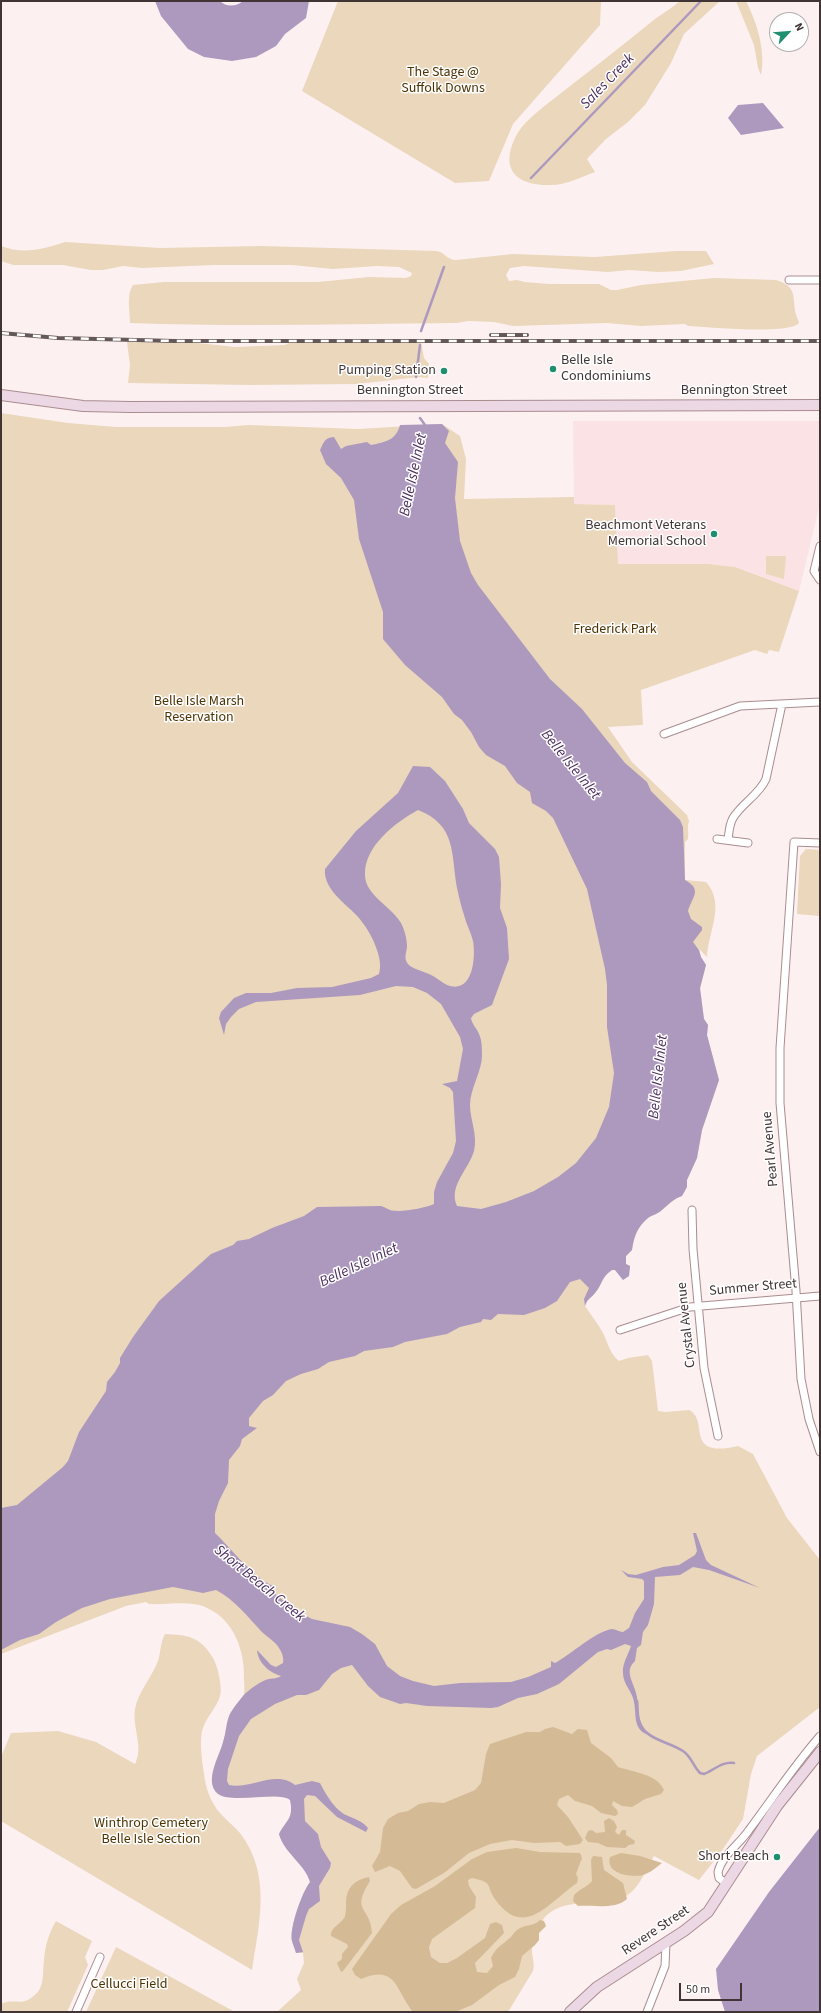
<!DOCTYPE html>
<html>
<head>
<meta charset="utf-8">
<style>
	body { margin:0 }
	#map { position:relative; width:821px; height:2013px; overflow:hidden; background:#fdf0f1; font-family:"Source Sans 3",sans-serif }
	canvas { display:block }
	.frame { position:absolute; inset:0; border:2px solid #413435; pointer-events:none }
	.north { position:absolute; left:769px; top:12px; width:40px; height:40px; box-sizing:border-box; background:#fff; border:1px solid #b3aeae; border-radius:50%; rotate:64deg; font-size:11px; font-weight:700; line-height:16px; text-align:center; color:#413435 }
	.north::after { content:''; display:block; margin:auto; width:14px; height:18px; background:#1f8f70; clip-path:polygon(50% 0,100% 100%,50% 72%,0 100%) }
	.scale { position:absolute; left:679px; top:1983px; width:63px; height:18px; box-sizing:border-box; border:2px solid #413435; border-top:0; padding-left:5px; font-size:12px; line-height:14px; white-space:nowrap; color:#413435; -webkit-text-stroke:3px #fff; paint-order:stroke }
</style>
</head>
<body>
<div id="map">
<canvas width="821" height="2013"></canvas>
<div class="frame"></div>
<div class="north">N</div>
<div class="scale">50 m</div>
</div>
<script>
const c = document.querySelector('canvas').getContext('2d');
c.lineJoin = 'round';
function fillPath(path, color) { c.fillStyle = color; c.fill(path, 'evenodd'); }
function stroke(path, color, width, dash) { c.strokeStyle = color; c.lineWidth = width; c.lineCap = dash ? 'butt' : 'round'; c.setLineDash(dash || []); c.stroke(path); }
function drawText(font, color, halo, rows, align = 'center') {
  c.font = font + ' "Source Sans 3",sans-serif'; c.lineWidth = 3; c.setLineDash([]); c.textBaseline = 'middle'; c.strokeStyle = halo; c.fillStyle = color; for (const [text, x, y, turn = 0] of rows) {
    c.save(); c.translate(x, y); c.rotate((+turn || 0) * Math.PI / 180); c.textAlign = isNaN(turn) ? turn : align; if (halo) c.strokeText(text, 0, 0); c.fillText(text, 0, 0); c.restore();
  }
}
fillPath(new Path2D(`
	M573,421H820V504L799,591L735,567L709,564H617L615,505L574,504Z`), '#fbe2e4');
fillPath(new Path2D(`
	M338,1H601L600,25L513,124L489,181L455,183L302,91Z
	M680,1H720L684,34L671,63L645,105L628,122L606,139L587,159L595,172C581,177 566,185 551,185C519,186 499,172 515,138C522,123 538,111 551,101C585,74 621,47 655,19C663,13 672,8 680,1Z
	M736,1H746C757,23 766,51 761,75L758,68L754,45Z
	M65,242L160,248L261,246L437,251C444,252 447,260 456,260L513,254L595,257L676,251H706L714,264L681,271L658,272L629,270L608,272L524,266L510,268L506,275L509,281L517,280L525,282L549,284H599L611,290H617L641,285L714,278L776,280C795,286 793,293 795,310C795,314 798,318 799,323C788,335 707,327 688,326L685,324L641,326L607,323L513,326L494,322L468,321L457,323C348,324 239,327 130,323C130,311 126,295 133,285L164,282H318L369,277L406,278L411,276L412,273L399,267L377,266L333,269L292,265H214L142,268L123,266L103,270H91L63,265H13L1,261V246C24,255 43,249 65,242Z
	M394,341L421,342L424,358L429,364L428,378L418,377L357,384L250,385L128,383L130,365L127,342L197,343L235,347L285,345L289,343Z
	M1,413L68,423L116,427H225L249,425L358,429L442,424L460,436L466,459L464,499L574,497V504L615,505L618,564H709L735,567L799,591L779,652L769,650L767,654L755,650L641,690L643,725L608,727L632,762L687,815L689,821C687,827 689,833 688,839L685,842V880L706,882C726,904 708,932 707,957L693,943L699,950L701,957L706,965L700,989L704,1019L708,1025L707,1035L719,1080L702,1130L697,1158L687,1180V1187L682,1196C673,1199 668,1205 662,1210C658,1214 652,1215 648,1218C637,1227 634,1237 632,1250L626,1256V1264L630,1266L629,1276L623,1280L615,1270H612C602,1276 602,1285 595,1293C591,1298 587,1299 585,1306C591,1315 598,1324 603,1333C608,1343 610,1354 619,1361L628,1358L648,1355L652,1361L658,1411L666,1412L689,1410C710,1420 683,1459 738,1446L753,1454L787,1518L820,1560V1707L757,1756L751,1774L743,1819L721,1852L699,1880L654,1856C647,1868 640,1886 629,1894C608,1911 559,1891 540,1924C536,1931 531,1942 532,1950C532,1958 535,1963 533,1971L508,2012H277L301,1990L297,1979L304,1963L303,1953H296C295,1949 293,1945 292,1941C289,1929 302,1892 310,1882C305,1864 284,1853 279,1834C286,1820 295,1819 290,1800C278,1790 224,1807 215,1789C207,1772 220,1756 224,1740C226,1731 226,1722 230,1714C234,1707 242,1701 244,1694C245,1689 244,1683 244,1679C245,1651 234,1620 207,1608C191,1600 167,1605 149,1604L146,1602L126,1606L1,1654Z
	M766,556H786L784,579L766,574Z
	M806,849L820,850V916L797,914L800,856Z
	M165,1634C187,1635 200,1636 213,1658C217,1664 223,1688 220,1696C217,1707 207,1716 203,1728C199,1738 202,1762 204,1773C205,1787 211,1804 221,1814C227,1821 234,1826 240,1833C272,1875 259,1923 252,1970L1,1821V1757L11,1733L58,1731L96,1742L135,1764C144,1747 132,1727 135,1709C138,1692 152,1677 158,1661C161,1652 160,1643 165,1634Z
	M56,1921L92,1941L85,1957L88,1965L67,2012H1V2004C10,1999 19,2004 28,2000C46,1990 42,1977 44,1960C45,1945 49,1933 56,1921Z
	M116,1947L235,2012H86Z`), '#ead7bc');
fillPath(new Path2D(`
	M553,1727L572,1734L578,1729L587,1730L591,1743L611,1758L618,1767C633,1772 657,1774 664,1790L661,1794L645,1799L632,1807L622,1806L613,1801L612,1805L617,1810L618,1814L615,1816L601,1813L592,1806L575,1801L568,1795L559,1799L557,1805L568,1817L583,1840L580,1844L566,1846L560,1842L534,1843L512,1840L490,1844L469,1853L444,1873L416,1889L412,1888L400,1871L390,1866L375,1872L372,1866L380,1852L383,1828L388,1819L398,1813L408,1811L419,1804L430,1802L444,1803L475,1790L481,1783L486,1754L490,1744L526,1732H540L545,1729Z
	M609,1818L614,1821L617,1827L615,1832L619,1835L622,1830H626V1835L635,1841L634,1844L629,1845L625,1848L607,1847L598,1843L588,1842L585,1838L588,1831L592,1830L596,1833L605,1832L604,1821Z
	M516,1848L540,1852L580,1853L582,1858L576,1874L578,1878L577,1883C550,1901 524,1941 495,1899C485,1885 495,1883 472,1878L468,1880L469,1886L476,1897L475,1908L432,1939L429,1947L431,1957L440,1963H447L457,1958L485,1938L490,1924L496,1922L502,1925L504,1933L475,1963L477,1972L487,1973L493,1966L491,1958C497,1946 501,1946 511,1937C513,1935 514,1932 517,1930C524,1924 533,1927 540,1920L544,1921L546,1926L539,1933V1940L535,1945L522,1956L519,1969L515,1977L499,1985L472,2005L455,2012H413C395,1990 397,1964 361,1979L355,1975L352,1969L391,1914L401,1905L435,1886L472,1859L487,1852Z
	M621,1853L640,1856L662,1863C657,1867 650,1873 643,1875C631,1878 605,1874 610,1857Z
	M593,1856L602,1857L604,1870L623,1883L627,1899C615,1910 593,1905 578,1906L573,1901L574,1895C581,1888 587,1887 592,1881L591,1860Z
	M369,1877L370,1881C350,1913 371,1906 372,1933L343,1971L341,1972L337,1963L342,1959V1954L348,1947L347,1944L331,1936C330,1927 342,1924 345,1916C346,1912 346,1907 346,1903C346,1888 354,1880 369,1877Z`), '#d5ba96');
fillPath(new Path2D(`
	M155,1H220C226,7 236,7 243,1H309L306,18L285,34L276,46L256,57L232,61L204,57L188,49L161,16Z
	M763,103L784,128L741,135L728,118L738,105Z
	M442,424L449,431L445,443L458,462L455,498L460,541L471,573L478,585L550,679L582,709L625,763L647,782L651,791L680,820L683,827L685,880C703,890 692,897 688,911L691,919L702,927V930L693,942L699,950L701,957L706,965L700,988L704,1019L708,1025L707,1035L719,1080L702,1130L697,1158L687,1180V1187L682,1196C673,1199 668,1205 662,1210C658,1214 652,1215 648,1218C637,1227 634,1237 632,1250L626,1256V1264L630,1266L629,1276L623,1280L615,1270H612C602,1276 602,1285 595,1293C591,1298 587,1299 585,1306L584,1299L589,1288L580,1279L570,1282L557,1301L545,1308L524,1315L498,1314L491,1320L483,1319L481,1322L460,1327L447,1334L405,1342L393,1347L364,1351L355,1356L329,1362L318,1369L301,1374L286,1381L273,1395L263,1401L249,1418V1426L257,1428L242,1439L240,1446L229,1460L228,1483L219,1501L215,1514V1533C229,1546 257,1582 274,1586V1593L295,1610L312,1619L350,1627L362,1634L375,1644L387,1666L400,1676L413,1681L434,1686L460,1683L511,1682L528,1677L551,1667V1661L555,1663C572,1654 594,1632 612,1629C616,1629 619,1632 623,1632L629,1628L635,1613L644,1599V1581L642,1579L628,1577L621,1570L628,1574L636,1575L663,1567L679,1565L695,1555L697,1551L693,1533H696L706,1560L711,1565L760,1588L709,1570L693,1567L680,1575L655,1577L654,1604L648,1625L643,1632L641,1645L637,1648L635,1661C624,1671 633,1681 636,1693C641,1711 633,1723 652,1736C630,1731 638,1713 633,1698C630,1689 623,1683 623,1673C622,1664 628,1655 631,1646L625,1644L611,1650L607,1649L598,1652L559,1684L537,1694L518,1698L498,1707L491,1708L427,1706L406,1703L400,1704L380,1697L368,1686L352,1665L341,1668L332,1674L319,1690L306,1695H297L275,1704L251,1719L239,1736L228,1769L227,1781L229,1785C249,1790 276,1769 295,1785L312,1781L320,1783C325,1793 335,1810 346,1815C355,1819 362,1821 368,1828L366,1832L337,1817L315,1796L307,1795L304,1799L305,1821L318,1834L321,1847L331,1863L330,1868L319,1886L320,1901L309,1909L306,1916L299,1940L303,1952L296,1953C295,1949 293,1945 292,1941C289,1929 302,1892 310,1882C305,1864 284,1853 279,1834C286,1820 294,1819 290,1800C279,1791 232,1804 218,1794C203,1782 220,1755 223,1742C226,1733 226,1724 229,1716C232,1709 239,1701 243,1696C248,1690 262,1680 269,1679C274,1678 276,1679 281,1676C270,1673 258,1663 257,1650L271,1665L276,1667L283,1663C284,1657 282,1653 279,1648C275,1641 267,1637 261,1631C247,1616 235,1600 216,1590L203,1593L173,1587L110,1599L82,1608L56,1622L39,1634L20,1640L1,1650V1508L17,1505L63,1467L68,1461L79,1432L106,1391L107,1382L115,1372L120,1363V1358L133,1337L159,1301L211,1254L233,1245L237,1241L249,1239L272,1228L304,1216L317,1207L381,1206C385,1207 387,1209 390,1210C400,1213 425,1208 434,1204V1192L437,1182L453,1153L456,1141L453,1092L450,1088L442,1084L457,1081L463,1049L460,1037L441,1004L427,993L413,987L396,986L360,995L256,1002L239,1009L231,1017L226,1024L224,1035L219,1018L221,1012L234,998L246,993H271L297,988L332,987L371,978L379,974C381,966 380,961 378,953C374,940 368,929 359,918C347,904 323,890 325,869L356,831L398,793L413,766L430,767L445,781L463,809L469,823L495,849L499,857L501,884L500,908L507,928L509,959L492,1005L474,1014L471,1018C472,1025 477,1028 479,1034C482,1040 482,1049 482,1055C482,1072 470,1088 470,1105C470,1120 478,1135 474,1151C469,1169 448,1186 457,1206L481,1209L506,1202L534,1191L558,1177L576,1163L596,1138L609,1107L614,1073L607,1027V985L605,969L587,889L553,818L546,811L532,803L530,792L517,783L505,766L486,755L479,747L471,732L462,720L454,714L442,697L405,665L383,639V612L359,539L354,500L341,478L326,464L320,450C324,442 324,438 334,437L341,449L346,446L367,442L371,445C386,442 396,440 400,425ZM418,810C457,825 451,855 457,888C459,897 461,906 464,915C466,924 471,932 473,941C476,957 473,995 447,985C441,982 436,977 429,974C423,971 412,969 408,964C403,958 407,952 407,946C407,939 404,928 401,923C392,907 365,895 365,875C364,846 396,822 418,810Z
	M820,1827V2012H725L718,1990L716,1969L769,1892Z`), '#ad99be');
stroke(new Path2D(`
	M531,178L701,1
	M421,331L444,267
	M416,377L420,345
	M420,418L425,425
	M637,1701C638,1707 637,1713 639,1720C644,1740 668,1741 683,1751C691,1756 693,1766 700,1773L704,1774C714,1770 723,1761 734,1763`), '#ad99be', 2.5);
const street = new Path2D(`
	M789,280H820
	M820,546L814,571L820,580
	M664,734L740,706L820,702
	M717,839L748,843
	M728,840C729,833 729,825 733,818C742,803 759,795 766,779L782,704
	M820,843L794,842L780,1048V1103L796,1291L801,1379L809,1419L820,1452
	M692,1210L693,1249L704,1368L718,1436
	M620,1330L690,1307L820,1296
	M727,1884L719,1878L718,1872C722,1855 739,1845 749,1830C773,1798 793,1767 820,1736
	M76,2012L100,1957
	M647,2012L665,1966L666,1943`);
const secondary = new Path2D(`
	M1,395L83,406L130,407L820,405
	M570,2012L597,1987L684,1931L708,1912L777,1806L820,1752`);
stroke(street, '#aa8c8f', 9);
stroke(secondary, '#aa8c8f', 12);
stroke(street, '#fff', 7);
stroke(secondary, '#ecd7e5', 10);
const rail = new Path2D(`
	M1,333L58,338L174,341H820
	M491,335H527`);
stroke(rail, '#655859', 4);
stroke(rail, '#fff', 2.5, [8]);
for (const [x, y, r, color] of [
	[553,369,4,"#1f8f70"],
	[444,371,4,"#1f8f70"],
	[714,534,4,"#1f8f70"],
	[777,1857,4,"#1f8f70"]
]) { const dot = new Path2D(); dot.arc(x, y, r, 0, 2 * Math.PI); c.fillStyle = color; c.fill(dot); stroke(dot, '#fff', 1.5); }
drawText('14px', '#4e3303', '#fff', [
	["The Stage @",443,73],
	["Suffolk Downs",443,89],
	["Frederick Park",615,630],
	["Belle Isle Marsh",199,702],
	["Reservation",199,718],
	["Winthrop Cemetery",151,1824],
	["Belle Isle Section",151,1840],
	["Cellucci Field",129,1985]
]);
drawText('14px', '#413435', '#fff', [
	["Belle Isle",561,361,"left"],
	["Condominiums",561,377,"left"],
	["Pumping Station",436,371],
	["Beachmont Veterans",706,526],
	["Memorial School",706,542],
	["Short Beach",769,1857]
], 'right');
drawText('14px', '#413435', '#fff', [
	["Bennington Street",410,391],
	["Bennington Street",734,391],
	["Pearl Avenue",771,1149,-95],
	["Summer Street",753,1288,-5],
	["Crystal Avenue",687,1325,-96],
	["Revere Street",656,1931,-34]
]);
drawText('italic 15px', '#4a2d5e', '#fff', [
	["Sales Creek",608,82,-46],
	["Belle Isle Inlet",414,475,-78],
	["Belle Isle Inlet",570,765,51],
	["Belle Isle Inlet",659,1077,-84],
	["Belle Isle Inlet",359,1266,-25],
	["Short Beach Creek",259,1584,39]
]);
</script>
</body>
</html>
